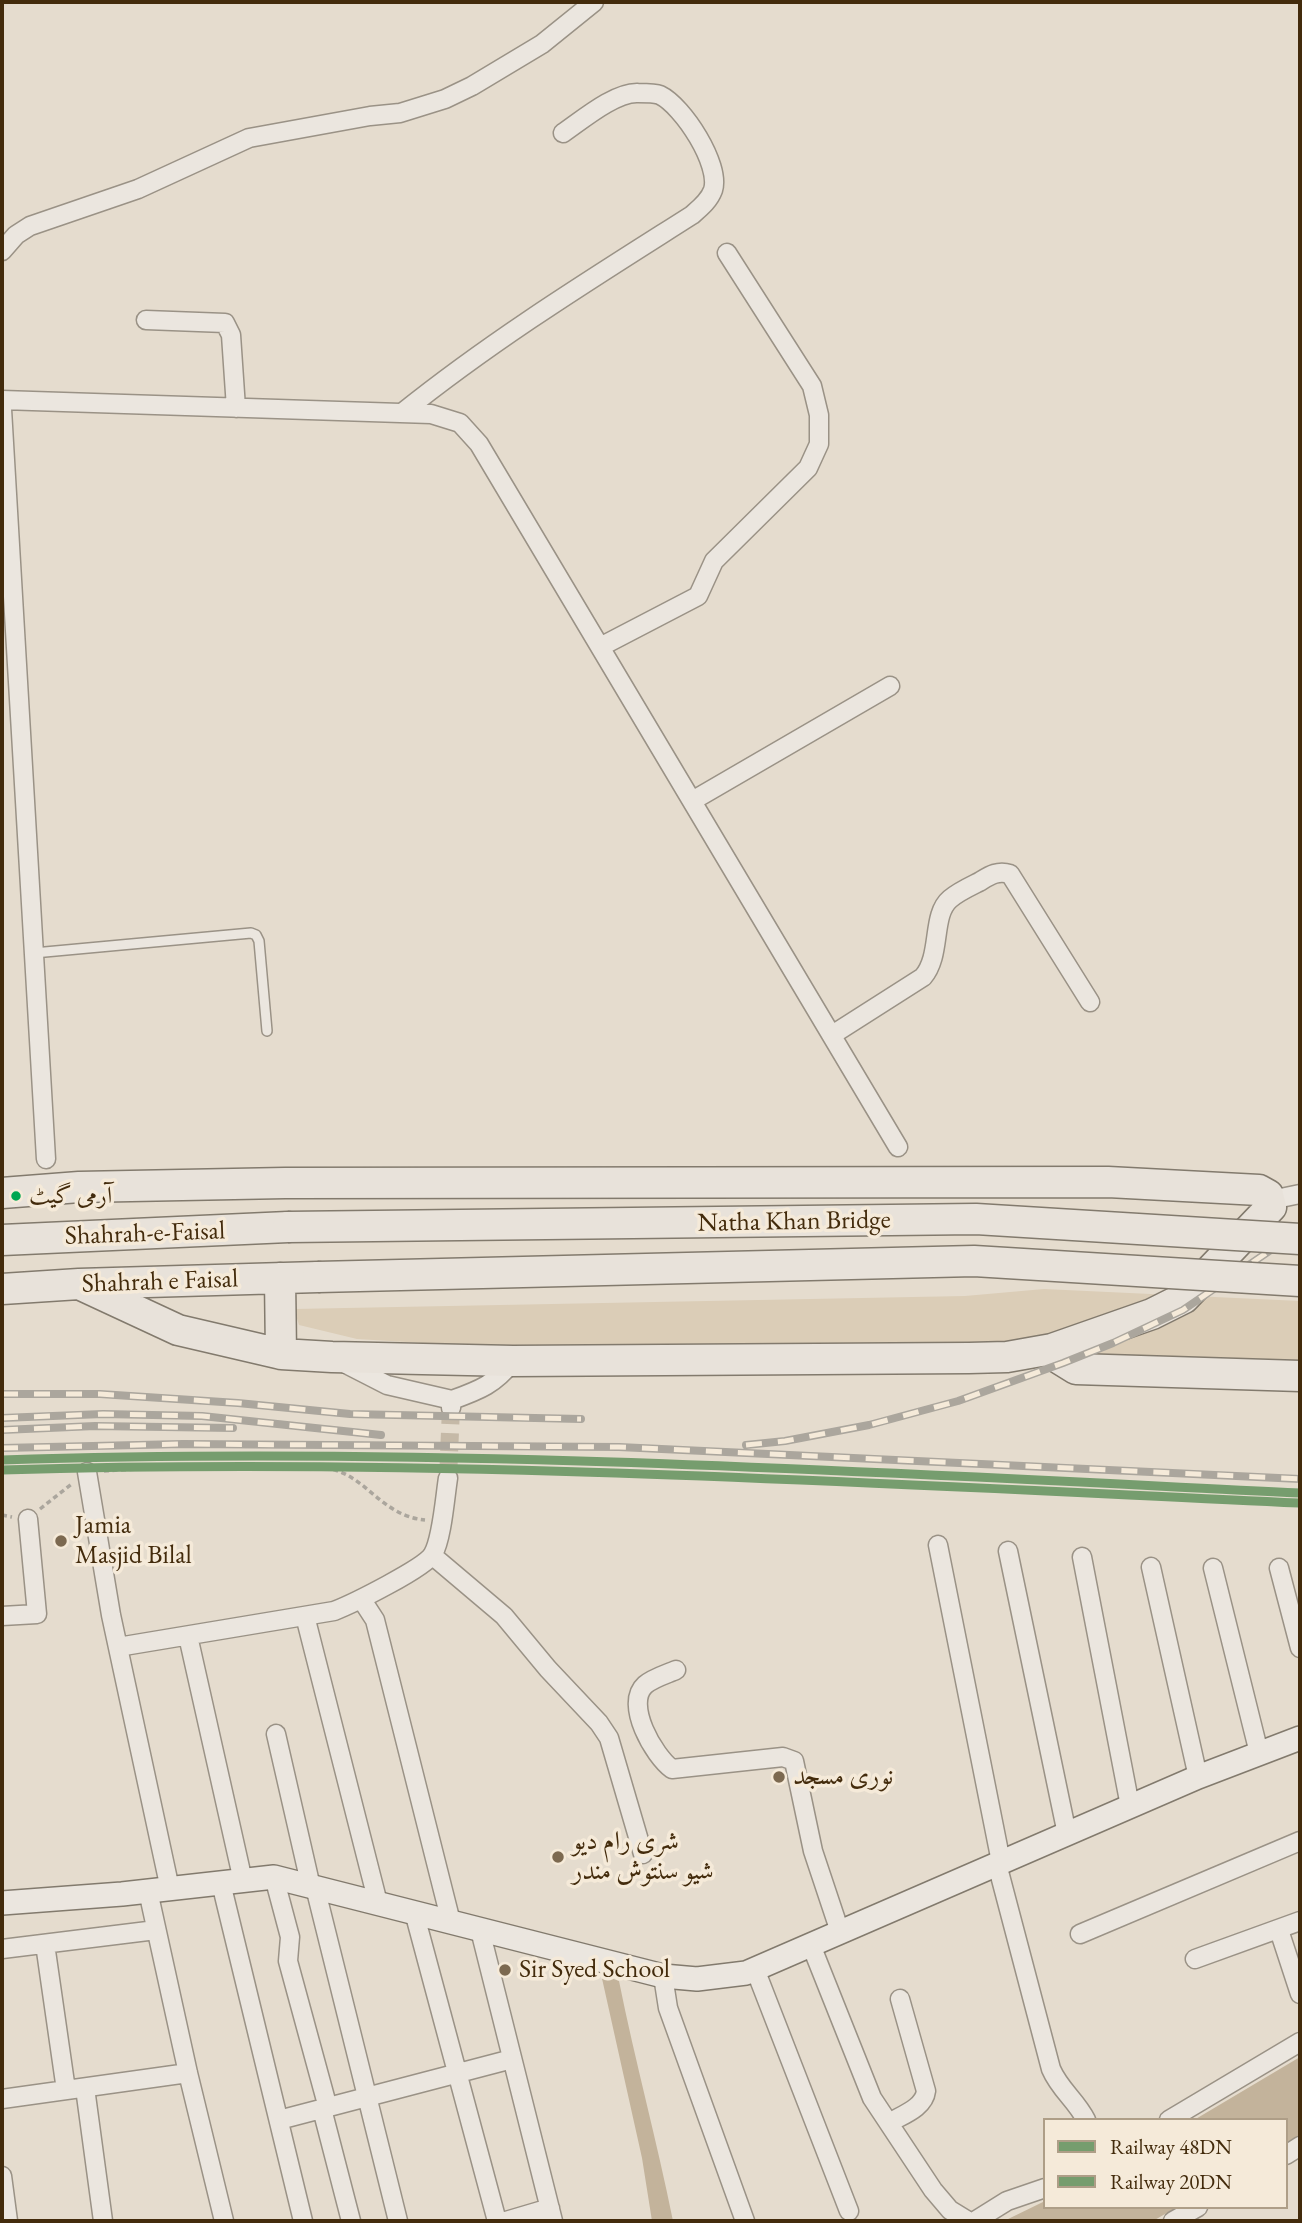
<!DOCTYPE html>
<html>
<head>
<meta charset="utf-8">
<style>
	body { margin:0 }
	#map { position:relative; width:1302px; height:2223px; overflow:hidden; background:#e5dcce; font-family:"EB Garamond",serif }
	canvas { display:block }
	.frame { position:absolute; inset:0; border:4px solid #432b0c; pointer-events:none }
	.legend { position:absolute; left:1043px; top:2118px; width:245px; height:91px; box-sizing:border-box; background:#f5ead9; border:2px solid #ae9e87; margin:0; padding:9px 12px; list-style:none; font-size:21px; color:#432b0c }
	.legend li { display:flex; align-items:center; gap:14px; height:35px }
	.legend b { width:35px; border:2px solid #ae9e87 }
</style>
</head>
<body>
<div id="map">
<canvas width="1302" height="2223"></canvas>
<div class="frame"></div>
<ul class="legend">
<li><b style="height:9px;background:#769d6e"></b>Railway 48DN</li>
<li><b style="height:9px;background:#769d6e"></b>Railway 20DN</li>
</ul>
</div>
<script>
const c = document.querySelector('canvas').getContext('2d');
c.lineJoin = 'round';
function fillPath(path, color) { c.fillStyle = color; c.fill(path, 'evenodd'); }
function stroke(path, color, width, dash) { c.strokeStyle = color; c.lineWidth = width; c.lineCap = dash ? 'butt' : 'round'; c.setLineDash(dash || []); c.stroke(path); }
function drawText(font, color, halo, rows, align = 'center') {
  c.font = font + ' "EB Garamond",Amiri,serif'; c.lineWidth = 7; c.setLineDash([]); c.textBaseline = 'middle'; c.strokeStyle = halo; c.fillStyle = color; for (const [text, x, y, turn = 0] of rows) {
    c.save(); c.translate(x, y); c.rotate((+turn || 0) * Math.PI / 180); c.textAlign = isNaN(turn) ? turn : align; if (halo) c.strokeText(text, 0, 0); c.fillText(text, 0, 0); c.restore();
  }
}
fillPath(new Path2D(`
	M1044,1289L1300,1301V1366L1210,1362L867,1370L357,1339L299,1325L294,1309L965,1296Z`), '#dbcdb7');
fillPath(new Path2D(`
	M601,1974L619,1981C635,2061 657,2141 673,2221H652L642,2158Z
	M1300,2057V2136L1286,2144V2120H1194Z
	M1045,2201V2207H1177L1153,2221H1004Z`), '#c3b39b');
stroke(new Path2D(`
	M448,1478L451,1408`), '#c5b9a7', 18, [18, 9]);
const lane = new Path2D(`
	M34,953L251,933L256,935L259,941L267,1031`);
const street = new Path2D(`
	M2,251L16,235L30,226L138,189L249,138L370,116L400,113L445,99L472,86L542,44L594,2
	M146,320L225,323L231,335L236,408
	M2,400L431,414L460,423L479,444L898,1147
	M2,409L46,1159
	M402,413C494,339 593,278 692,215C700,208 709,201 713,190C721,165 683,106 660,95C655,93 644,93 638,93C615,92 582,120 563,133
	M600,647L698,596L714,561L808,468L819,444V415L812,386L727,253
	M692,801L890,686
	M832,1035L923,977C942,955 931,915 950,899C958,892 969,887 979,882C989,876 997,870 1010,874L1090,1002
	M1271,1200L1300,1194
	M344,1363L387,1385L452,1400
	M451,1408L452,1400C480,1390 495,1384 513,1361
	M87,1472L111,1615L170,1889
	M938,1545L1001,1862
	M1008,1551L1067,1834
	M433,1556L504,1616L548,1669L599,1723L609,1738L643,1854
	M1082,1557L1130,1806
	M1151,1567L1198,1777
	M1213,1568L1259,1753
	M1279,1568L1300,1648
	M362,1600L375,1620L451,1922
	M2,1616L37,1614L28,1519
	M305,1616L378,1903
	M188,1636L243,1881
	M118,1647L334,1611C352,1604 425,1568 433,1554C442,1539 445,1497 448,1478
	M676,1670C667,1674 653,1678 645,1685C624,1704 654,1756 672,1769L783,1757L794,1761L813,1851L840,1932
	M276,1734L311,1887
	M997,1864L1051,2069C1060,2090 1076,2100 1086,2120
	M274,1877L290,1937L288,1961L328,2108
	M221,1883L303,2221
	M315,1887L398,2221
	M148,1891L188,2073L224,2221
	M414,1912L497,2221
	M480,1930L553,2221
	M1279,1930L1300,1994
	M1080,1934L1300,1841
	M45,1944L66,2090
	M811,1945L872,2098L933,2190L950,2210L968,2221
	M2,1949L156,1930
	M1195,1959L1300,1921
	M755,1969L849,2211
	M663,1976L668,2008L745,2221
	M85,2088L103,2221
	M2,2099L188,2073
	M322,2109L351,2221
	M279,2120L512,2059
	M1169,2120L1300,2042
	M889,2123C902,2115 924,2108 926,2091L900,1999
	M1286,2155L1300,2146
	M2,2176L8,2221
	M506,2221L550,2208
	M975,2221L1007,2201L1045,2188
	M1173,2221L1198,2207`);
const secondary = new Path2D(`
	M2,1903L122,1894L274,1877L663,1976L697,1979L746,1973L1198,1777L1300,1738`);
const highway = new Path2D(`
	M2,1193L79,1187L285,1183L1108,1182L1259,1190L1268,1195L1271,1207L1184,1298L1152,1314L1052,1349
	M2,1240L288,1227
	M280,1278L281,1354
	M79,1284L178,1330L281,1354L332,1357L513,1361L969,1358L1007,1357L1052,1349L1055,1356L1076,1369L1300,1376
	M2,1289L79,1284L318,1277`);
stroke(lane, '#9a9286', 12);
stroke(street, '#9a9286', 21);
stroke(secondary, '#827a6d', 26);
stroke(highway, '#827a6d', 33);
stroke(new Path2D(`
	M104,1471C160,1467 216,1467 272,1469C291,1469 313,1466 331,1469C367,1477 382,1516 425,1520
	M40,1509L73,1483
	M2,1515L12,1517`), '#aba69d', 3.5, [5, 3.5]);
stroke(lane, '#ebe6df', 9);
stroke(street, '#ebe6df', 18);
stroke(secondary, '#ebe6df', 23);
stroke(highway, '#e8e2da', 30);
const rail = new Path2D(`
	M2,1394H100L238,1403L350,1414L581,1419
	M2,1418L103,1414L202,1416L381,1435
	M2,1430L95,1426L233,1428
	M746,1445L785,1441L869,1425L958,1401L1063,1363L1113,1343L1183,1310L1300,1230
	M2,1448L183,1444L619,1447L1300,1479`);
stroke(rail, '#aba69d', 8);
stroke(rail, '#f5ead9', 5, [16]);
const highwayBridge = new Path2D(`
	M288,1227L976,1219L1300,1239
	M318,1277L974,1261L1300,1281`);
stroke(highwayBridge, '#827a6d', 33, []);
stroke(highwayBridge, '#e8e2da', 30);
stroke(new Path2D(`
	M2,1460C435,1446 868,1472 1300,1493`), '#769d6e', 9);
stroke(new Path2D(`
	M2,1470C435,1457 868,1483 1299,1503`), '#769d6e', 9);
for (const [x, y, r, color] of [
	[16,1196,6,"#00a651"],
	[61,1541,7,"#7c6950"],
	[779,1777,7,"#7c6950"],
	[558,1857,7,"#7c6950"],
	[505,1970,7,"#7c6950"]
]) { const dot = new Path2D(); dot.arc(x, y, r, 0, 2 * Math.PI); c.fillStyle = color; c.fill(dot); stroke(dot, '#f5ead9', 2.5); }
drawText('24px', '#432b0c', '#f5ead9', [
	["آرمی گیٹ",29,1196]
], 'left');
drawText('26px', '#432b0c', '#f5ead9', [
	["Natha Khan Bridge",794,1222,-1],
	["Shahrah-e-Faisal",145,1234,-2],
	["Shahrah e Faisal",160,1282,-2]
]);
drawText('26px', '#432b0c', '#f5ead9', [
	["Jamia",75,1526],
	["Masjid Bilal",75,1556],
	["نوری مسجد",793,1777],
	["شری رام دیو",572,1842],
	["شیو سنتوش مندر",572,1872],
	["Sir Syed School",519,1970]
], 'left');
</script>
</body>
</html>
